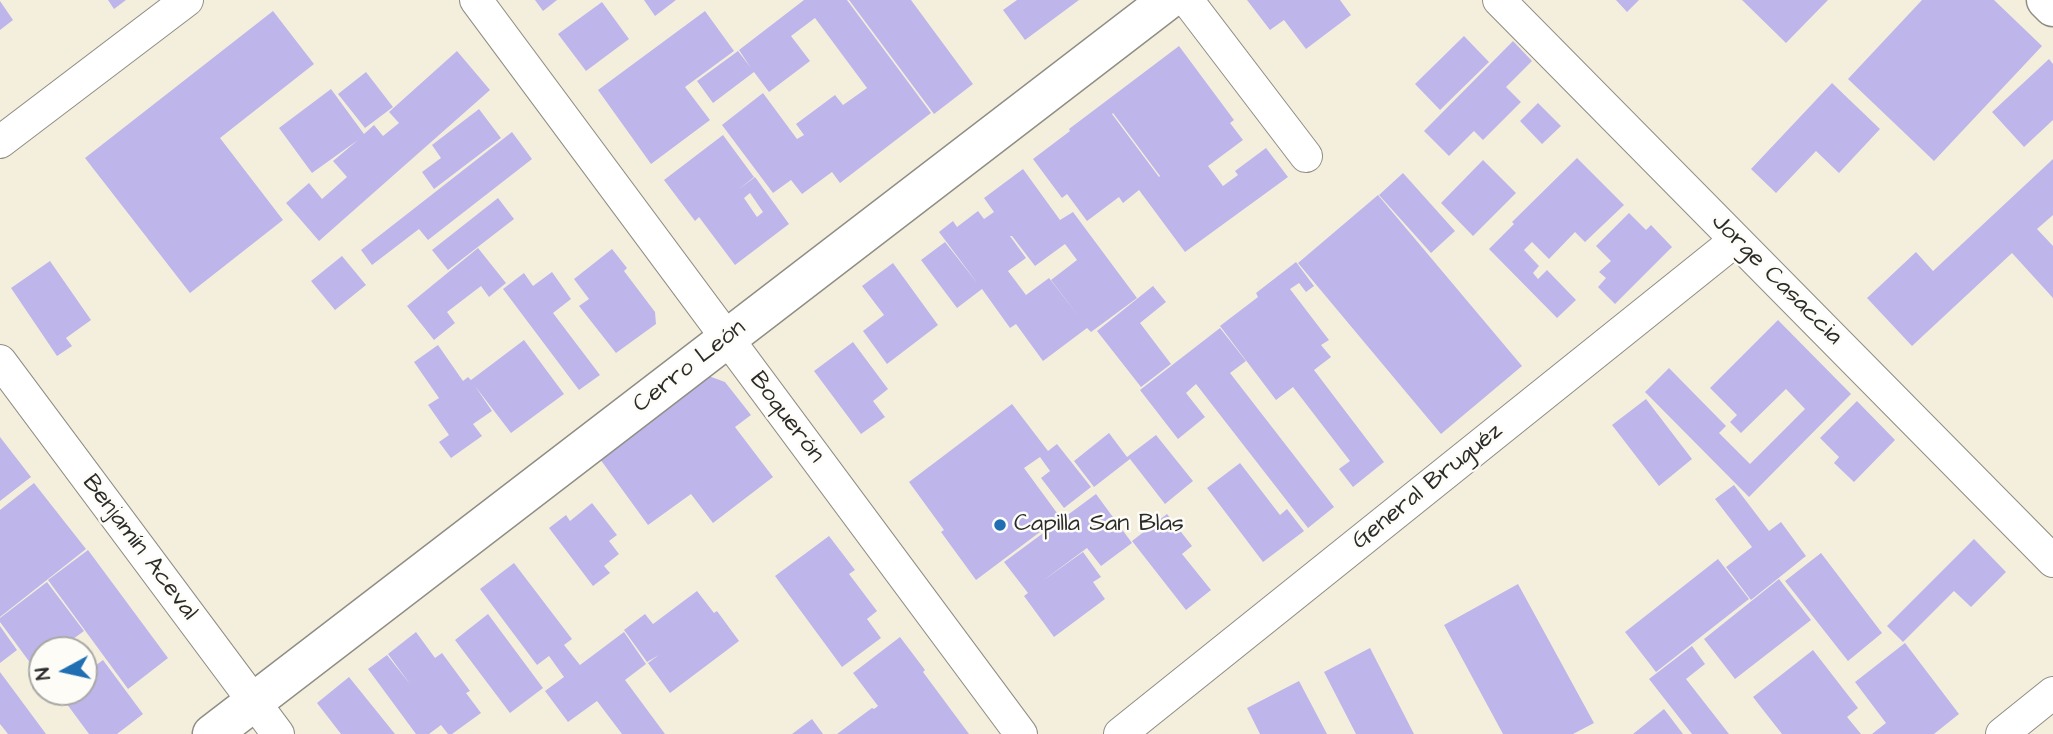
<!DOCTYPE html>
<html>
<head>
<meta charset="utf-8">
<style>
	body { margin:0 }
	#map { position:relative; width:2053px; height:734px; overflow:hidden; background:#f4efdd; font-family:"Architects Daughter",sans-serif }
	canvas { display:block }
	.north { position:absolute; left:28px; top:636px; width:70px; height:70px; box-sizing:border-box; background:#fdfcf7; border:2px solid #a9a8a5; border-radius:50%; rotate:262deg; font-size:19px; font-weight:700; line-height:28px; text-align:center; color:#2b2b2b }
	.north::after { content:''; display:block; margin:auto; width:24px; height:32px; background:#1f6fb2; clip-path:polygon(50% 0,100% 100%,50% 72%,0 100%) }
</style>
</head>
<body>
<div id="map">
<canvas width="2053" height="734"></canvas>
<div class="north">N</div>
</div>
<script>
const c = document.querySelector('canvas').getContext('2d');
c.lineJoin = 'round';
function fillPath(path, color) { c.fillStyle = color; c.fill(path, 'evenodd'); }
function stroke(path, color, width, dash) { c.strokeStyle = color; c.lineWidth = width; c.lineCap = dash ? 'butt' : 'round'; c.setLineDash(dash || []); c.stroke(path); }
function drawText(font, color, halo, rows, align = 'center') {
  c.font = font + ' "Architects Daughter",sans-serif'; c.lineWidth = 5; c.setLineDash([]); c.textBaseline = 'middle'; c.strokeStyle = halo; c.fillStyle = color; for (const [text, x, y, turn = 0] of rows) {
    c.save(); c.translate(x, y); c.rotate((+turn || 0) * Math.PI / 180); c.textAlign = isNaN(turn) ? turn : align; if (halo) c.strokeText(text, 0, 0); c.fillText(text, 0, 0); c.restore();
  }
}
fillPath(new Path2D(`
	M108,0H126L114,9Z
	M535,0H557L543,11Z
	M644,0H676L655,16Z
	M804,0H847L931,113L840,183L832,172L802,194L791,180L773,193L722,125L763,93L797,139L804,135L796,124L835,95L843,105L867,88L815,18L791,36L810,61L769,92L754,72L713,103L697,81L738,51L751,68L739,50Z
	M849,0H911L973,84L934,114Z
	M1017,0H1079L1025,40L1003,10Z
	M1247,0H1340L1351,15L1306,49L1284,20L1270,30Z
	M1616,0H1639L1627,12Z
	M1742,0H1828L1786,43Z
	M1922,0H1994L2042,46L1934,161L1848,79Z
	M0,1L13,20L0,30Z
	M602,2L629,39L586,71L558,34Z
	M273,11L314,64L220,138L283,220L190,293L85,158Z
	M705,11L734,51L685,87L710,120L651,164L598,90Z
	M1464,36L1489,62L1440,110L1415,84Z
	M1513,41L1532,61L1506,87L1521,102L1483,140L1474,131L1449,156L1424,131Z
	M1179,46L1234,120L1230,123L1243,140L1208,166L1223,186L1238,175L1235,171L1266,148L1288,177L1185,252L1139,190L1123,203L1119,197L1087,221L1067,194L1062,198L1033,159L1070,131L1069,129ZM1113,113L1160,176L1159,177L1112,114Z
	M457,51L490,90L319,241L286,203L309,183L322,199L347,177L333,161L358,140L312,173L279,128L331,89L364,134L374,125L383,136L399,123L389,112Z
	M2049,59L2053,64V120L2024,147L1992,112Z
	M366,72L393,107L365,128L338,94Z
	M1832,83L1880,129L1839,173L1816,151L1776,193L1751,169Z
	M1538,103L1561,126L1542,144L1520,121Z
	M479,109L501,138L434,189L422,172L441,158L432,145Z
	M512,132L532,159L428,240L419,229L372,265L361,250Z
	M723,135L754,177L738,190L755,177L789,224L735,265L699,217L695,221L664,180ZM750,193L763,212L757,217L744,198Z
	M1577,158L1624,205L1585,242L1575,232L1549,259L1532,242L1524,250L1539,266L1533,273L1538,279L1547,270L1576,300L1557,318L1489,249L1514,224L1512,222Z
	M2053,159V215L2037,229L2053,246V298L2012,253L1912,346L1867,298L1916,252L1933,271Z
	M1483,160L1516,193L1473,236L1441,203Z
	M1023,169L1060,220L1073,212L1137,298L1091,332L1087,328L1043,361L1016,324L1010,328L982,289L957,308L921,260L945,242L978,284L939,232L953,221L957,227L978,211L984,219L994,212L984,198ZM1010,236H1012L1035,266L1065,244L1077,260L1051,280L1081,319L1049,278L1026,295L1008,271L1026,258Z
	M1403,173L1455,231L1431,253L1379,195Z
	M1378,195L1522,366L1441,434L1298,263Z
	M498,198L514,219L448,270L432,250Z
	M1629,213L1646,230L1651,225L1672,247L1615,304L1598,287L1606,278L1599,272L1611,261L1596,246Z
	M478,248L506,283L489,297L481,286L447,312L455,323L434,340L407,306Z
	M612,249L627,268L624,271L655,312L656,324L616,353L579,306L589,299L574,279Z
	M342,256L366,285L335,310L311,281Z
	M50,261L91,320L66,338L72,346L57,356L11,288Z
	M1296,262L1314,286L1306,292L1299,283L1290,289L1329,340L1321,345L1331,357L1314,370L1384,462L1353,487L1339,469L1350,461L1293,387L1276,400L1220,326L1258,297L1256,293Z
	M893,263L938,325L887,364L863,331L884,315L862,286Z
	M552,272L571,299L553,313L600,375L579,390L503,289L524,273L533,286Z
	M1153,286L1166,302L1140,323L1171,364L1141,387L1097,331Z
	M1778,320L1851,394L1749,497L1645,392L1669,368L1726,426L1719,433L1750,464L1805,409L1786,389L1741,433L1730,422L1737,415L1710,388Z
	M1220,328L1246,361L1230,373L1334,507L1308,528L1196,384L1186,393L1205,417L1178,439L1140,390Z
	M524,340L564,394L511,433L475,386L492,411L473,424L482,436L451,458L439,442L449,435L428,405L439,398L414,362L438,345L463,381L468,377L471,380Z
	M853,342L888,389L873,401L885,417L861,434L814,371Z
	M706,375L725,382L751,415L735,427L773,477L713,523L691,494L648,525L600,459Z
	M1646,399L1692,459L1659,486L1612,425Z
	M1857,401L1895,440L1854,482L1834,463L1839,457L1820,438Z
	M1012,404L1048,451L1057,444L1091,487L1064,508L1041,478L1050,471L1040,457L1024,468L1060,517L976,580L941,532L944,530L909,482Z
	M1109,433L1127,457L1156,435L1193,481L1165,504L1130,459L1094,487L1074,461Z
	M0,437L31,477L0,501Z
	M1240,463L1280,515L1287,509L1304,531L1263,562L1207,488Z
	M34,483L86,549L0,617V510Z
	M1734,485L1769,531L1781,522L1806,556L1751,600L1726,567L1752,547L1715,499Z
	M1096,494L1132,543L1101,566L1087,548L1041,582L1083,552L1101,577L1093,582L1105,599L1054,637L1024,596L1028,593L1004,562Z
	M592,503L617,535L609,541L619,554L604,566L610,573L593,586L549,528L566,515L570,521Z
	M1167,514L1192,546L1182,554L1211,590L1186,610L1132,541Z
	M829,536L855,570L849,574L877,611L867,619L881,638L842,667L775,576Z
	M1974,539L2006,572L1971,607L1954,591L1903,642L1887,626Z
	M88,550L168,658L128,689L48,580Z
	M1821,553L1882,633L1848,661L1785,581Z
	M1718,559L1749,599L1656,672L1625,632Z
	M514,563L572,639L564,645L580,665L624,632L646,664L625,680L665,734H622L597,701L568,722L545,691L564,677L549,656L537,665L480,589Z
	M1779,579L1811,620L1735,679L1704,639Z
	M47,582L84,631L58,650H42V662L34,668L0,622V618Z
	M1518,584L1594,723L1573,734H1503L1444,625Z
	M697,591L714,613L717,611L739,641L670,693L648,663L659,655L647,662L624,630L645,614L653,624Z
	M488,614L543,688L510,713L455,640Z
	M0,626L17,650L0,663Z
	M416,632L435,658L442,653L470,691L466,693L481,713L452,734H448L441,725L429,734H416L368,669L387,655L410,684L388,654Z
	M900,637L925,670L923,672L969,734H837L872,708L874,709L878,706L853,673Z
	M1905,643L1959,714L1934,734H1872L1886,723L1855,682Z
	M1692,646L1705,664L1686,679L1729,734H1692L1649,679Z
	M1370,648L1414,734H1356L1324,672Z
	M1813,650L1858,708L1847,717L1861,734H1782L1753,697Z
	M103,660L143,714L117,734H89L58,692H84V674Z
	M0,672L46,734H8L0,724Z
	M349,677L395,734H341L317,703Z
	M1299,681L1327,734H1260L1247,708Z
	M1664,709L1683,734H1633Z
	M812,719L823,734H792Z`), '#beb5eb');
const minor = new Path2D(`
	M476,0L1021,734
	M1187,0L1306,156
	M1499,0L2053,561
	M0,142L187,0
	M0,361L278,734
	M1120,734L1736,240
	M2002,734L2053,693`);
const tertiary = new Path2D(`
	M2046,0L2053,7
	M212,734L1168,0`);
stroke(minor, '#908d84', 34);
stroke(tertiary, '#908d84', 41);
stroke(minor, '#fff', 32);
stroke(tertiary, '#fff', 38);
for (const [x, y, r, color] of [
	[1000,525,7,"#1f6fb2"]
]) { const dot = new Path2D(); dot.arc(x, y, r, 0, 2 * Math.PI); c.fillStyle = color; c.fill(dot); stroke(dot, '#fdfcf7', 2.5); }
drawText('24px', '#2b2b2b', '#fdfcf7', [
	["Jorge Casaccia",1776,280,45],
	["Cerro León",690,367,-38],
	["Boquerón",786,418,53],
	["General Bruguéz",1428,487,-39],
	["Benjamín Aceval",139,548,53]
]);
drawText('24px', '#2b2b2b', '#fdfcf7', [
	["Capilla San Blas",1014,525]
], 'left');
</script>
</body>
</html>
